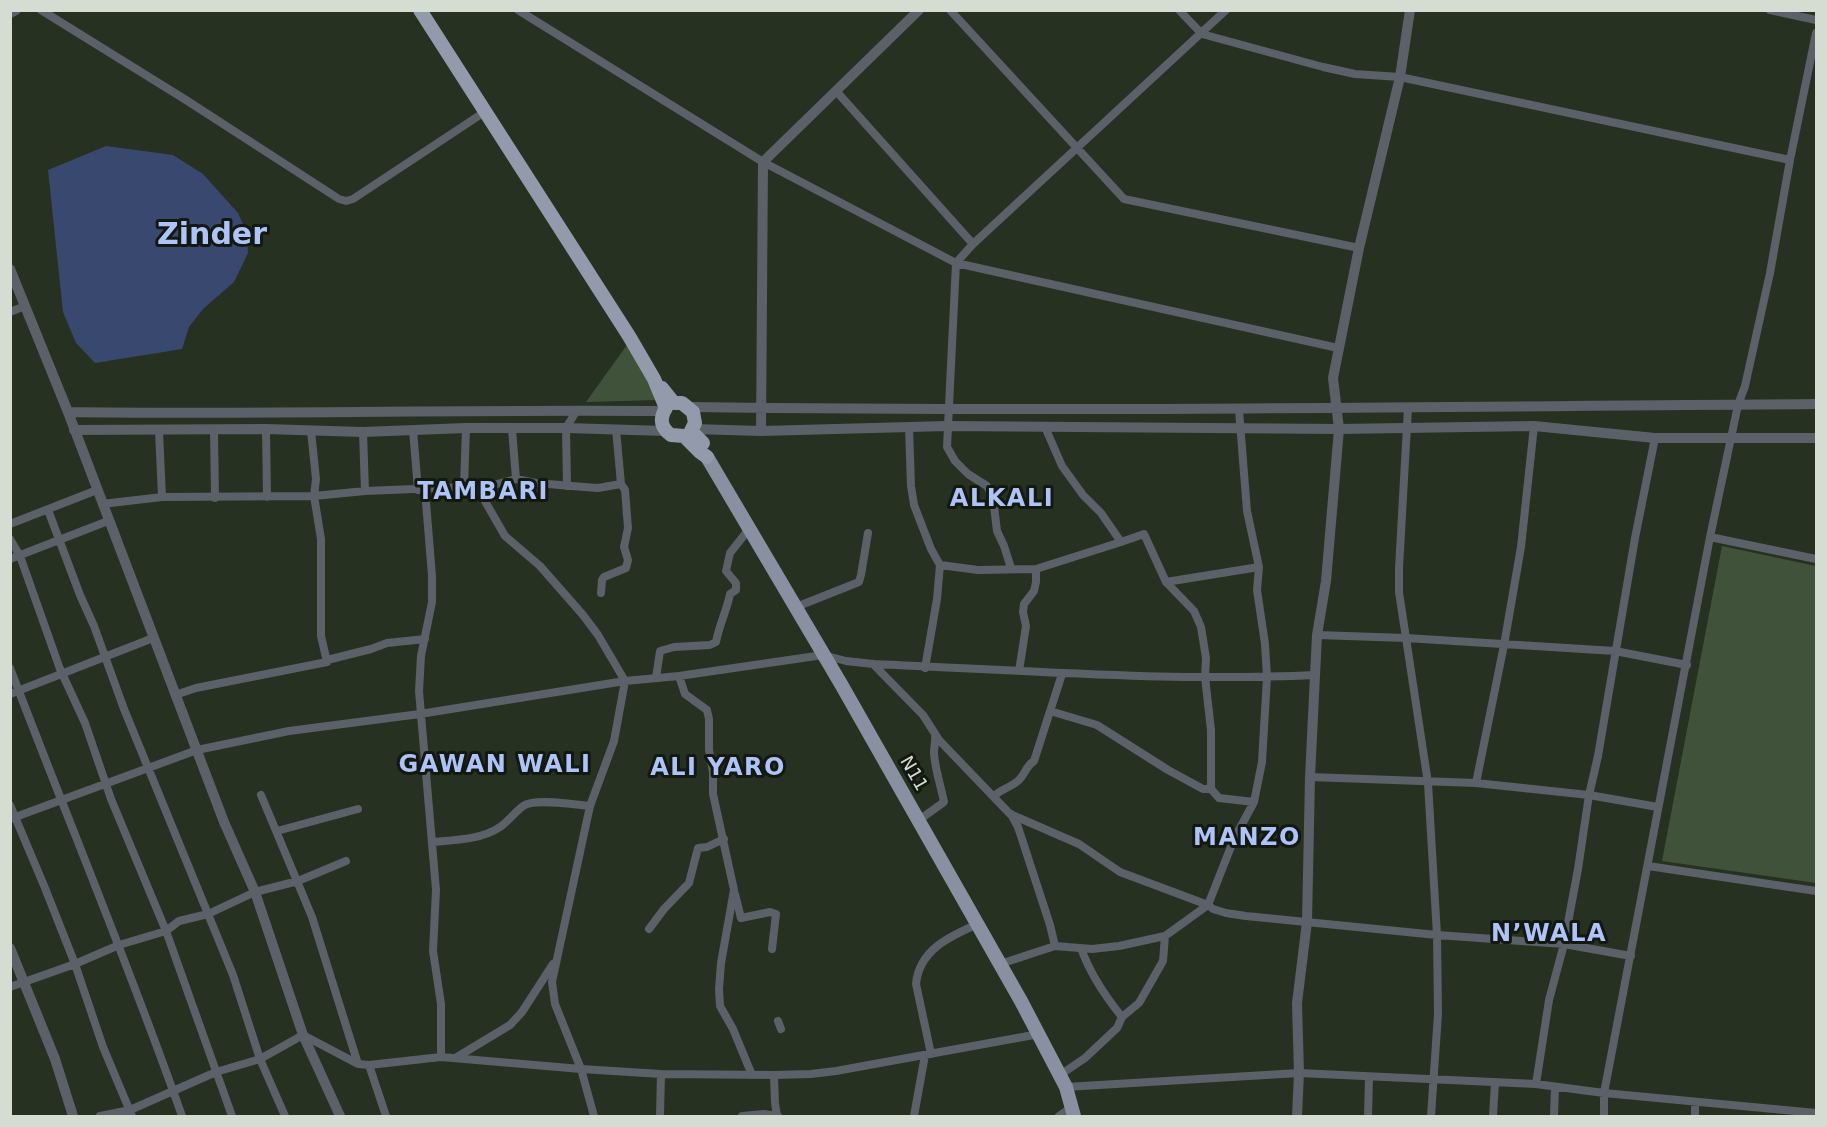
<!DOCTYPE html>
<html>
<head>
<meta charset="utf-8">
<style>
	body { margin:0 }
	#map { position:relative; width:1827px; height:1127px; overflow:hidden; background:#263122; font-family:"DejaVu Sans",sans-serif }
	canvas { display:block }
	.frame { position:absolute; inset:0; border:12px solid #d5dcd2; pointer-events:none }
</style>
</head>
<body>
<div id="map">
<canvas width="1827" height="1127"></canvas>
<div class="frame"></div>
</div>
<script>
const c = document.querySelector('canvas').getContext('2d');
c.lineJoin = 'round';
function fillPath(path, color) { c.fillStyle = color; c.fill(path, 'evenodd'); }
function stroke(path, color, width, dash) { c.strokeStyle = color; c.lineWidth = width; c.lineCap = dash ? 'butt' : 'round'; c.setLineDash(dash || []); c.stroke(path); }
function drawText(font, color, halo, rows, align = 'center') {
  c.font = font + ' "DejaVu Sans",sans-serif'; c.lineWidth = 6; c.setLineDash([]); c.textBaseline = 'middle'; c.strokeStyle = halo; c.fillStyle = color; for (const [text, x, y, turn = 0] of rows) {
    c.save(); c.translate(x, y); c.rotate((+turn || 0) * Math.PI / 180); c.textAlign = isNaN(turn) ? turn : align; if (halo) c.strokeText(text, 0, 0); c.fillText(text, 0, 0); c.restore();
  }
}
fillPath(new Path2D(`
	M627,345L658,400L586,402Z
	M1722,546L1816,566V883L1662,861Z`), '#41523a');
fillPath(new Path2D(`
	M106,146L173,155L203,174L238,213L247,233L248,253L234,282L203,309L189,327L182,349L95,363L76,343L63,312L48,170Z`), '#39486e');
stroke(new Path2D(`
	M41,10L186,100L339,199L346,201L353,199L486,111
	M518,10L763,162L956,263L1338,348
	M950,10L1124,199L1359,248
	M1179,10L1202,34L1323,67L1355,74L1400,77L1790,160
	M1770,10L1816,20
	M837,92L973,244
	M10,312L25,306
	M1408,408L1399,568V592L1428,783L1437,935L1438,1014L1431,1116
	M909,427L911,486L914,505L931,549L940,565L937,599L925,668
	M1045,427L1062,466L1083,495L1101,513L1121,542L1144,534L1166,582L1194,611L1201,627L1206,658L1205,677L1211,730V789L1219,798L1254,802
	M266,429L267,497
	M512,429L516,479
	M214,430L215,498
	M413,430L418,490
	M159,431L162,497
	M311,431L316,479L314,496L321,539V636L327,662
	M363,432L365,491
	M567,486L566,428L577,410
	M464,487L466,428
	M478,489L505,536L540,566L583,615L598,635L625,681L614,741L590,806L552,982L555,1004L581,1069L594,1116
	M425,490L432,576V602L421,656L419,691L436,890L433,951L441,1004V1057
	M102,504L162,497L314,496L365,491L464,487L478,489L516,479L536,483L584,487L598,488L621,484
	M48,510L80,595L94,626L124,709L233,975L260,1059L285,1116
	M10,524L97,490
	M1710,537L1816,559
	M10,539L20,556L60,669L85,723L111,799L166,931L232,1116
	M10,559L108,521
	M940,565L978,570L1036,569
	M1011,568L1004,546L997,531L993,498L987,486L968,474L955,461L947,447L956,263L973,244L1226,10
	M1166,582L1259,567
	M601,593L602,580L604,577L626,568L628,560L624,547L628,528L625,490L621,484L616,429
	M796,607L859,582L861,575L868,533
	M1317,635L1406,638L1615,651L1687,665
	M873,664L923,715L939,740L1010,814L1079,844L1120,872L1208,905L1213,909L1226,913L1246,916L1437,935L1564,944L1631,956
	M10,668C67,818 129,965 182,1116
	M1019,671L1026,626L1023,612L1024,604L1034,591L1036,582V569L1121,542
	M679,676L685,694L707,710L709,719V750L713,772V794L734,890L721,963L719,989L720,1006L733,1029L752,1075
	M656,678L660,651L674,647L710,645L716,642C719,625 727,610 730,594L736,590V583L726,571L730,553L749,529
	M10,694L153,638
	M175,695L196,688L327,662V660L371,649L387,643L425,639
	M1050,711L1097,725L1168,770L1203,789H1211
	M1310,777L1476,783L1589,795L1658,807
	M1476,783L1504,645L1521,547L1534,426
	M261,795L312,917L358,1064
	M994,796C1001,789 1012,787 1019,780C1025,774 1026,766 1034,761L1062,674
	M10,805L45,888L75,964L103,1047L132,1116
	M1011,814L1018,827L1050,925L1055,946
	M10,819L197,750L289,731L420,714L625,681L679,676L823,655L846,661L873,664C1021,670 1168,682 1315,675
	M919,820L944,802C941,786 935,770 934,753C934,746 936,741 935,734
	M277,831L358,809
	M432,842C454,840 481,840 500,827C509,821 516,810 525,805C537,798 575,805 590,806
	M1648,866L1816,891
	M735,894L741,918L770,912L776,914L772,949
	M649,929L664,909L689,883L698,848L707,847L724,839
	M1081,948C1090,974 1105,996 1122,1017
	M1000,964L1055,946L1092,949L1119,946L1165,936L1208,905L1234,839L1254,802L1262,762L1267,677L1265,644L1257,590L1259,567L1247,511L1239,410
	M10,987L75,964L119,945L166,931L179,921L208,914L255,892L298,881L346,861
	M778,1021L781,1029
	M931,1054L916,984C919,950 950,936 978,924
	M457,1057L510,1025L522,1012L553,964
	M369,1065L386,1116
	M774,1075L775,1103L777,1116
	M1060,1075L1085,1058L1117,1028L1122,1017L1139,1003L1163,961L1165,936
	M1536,1084L1549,1000L1564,944L1578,869L1589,795L1598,756L1635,538L1655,438
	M1066,1087L1299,1073L1536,1084L1604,1093L1816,1113
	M100,1116L130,1110L216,1072L260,1059L303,1035L358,1064L369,1065L441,1057L581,1069L661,1074L774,1075L811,1074L836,1071L1039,1034
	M660,1116L661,1074
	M742,1116L764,1114L778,1116
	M914,1116L925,1055
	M1059,1116L1072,1107
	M1368,1116L1369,1077
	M1493,1116L1495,1082
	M1554,1116L1555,1087
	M1604,1116V1093L1710,537L1738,405L1745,386L1770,273L1790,160L1816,33
	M1695,1116V1102`), '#5c6068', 8);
stroke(new Path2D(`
	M10,13L16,10
	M10,269L68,412L224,822L255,892L303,1035L340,1116
	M690,407C1065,412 1441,407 1816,404
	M68,412C267,415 465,409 664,411
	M693,429L761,431L947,426L1339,429L1534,426L1655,438H1816
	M74,430L266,429L363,432L466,428H566L666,431
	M761,431L763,162L919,10
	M10,948L55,1059L73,1116
	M1297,1116L1299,1073L1297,1003L1307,922L1310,777L1317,635L1326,581L1339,429L1333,378L1359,248L1400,77L1410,10`), '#5c6068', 10);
stroke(new Path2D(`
	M707,457L841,684L1021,1001L1066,1087L1074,1116`), '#8990a1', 14);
stroke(new Path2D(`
	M420,10L629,336L654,379L666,408C659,419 661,428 671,435L684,436L700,452L707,457
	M662,388L674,403H682L693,412L695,423L691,431L703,443`), '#929aac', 14);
drawText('18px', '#d5dcd2', '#131811', [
	["N11",913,774,60]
]);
c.letterSpacing = '1.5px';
drawText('bold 24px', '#aec4f9', '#131811', [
	["TAMBARI",483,493],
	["ALKALI",1002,500],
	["GAWAN WALI",495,766],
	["ALI YARO",718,769],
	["MANZO",1247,839],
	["N’WALA",1549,935]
]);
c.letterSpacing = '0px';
drawText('bold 30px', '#aec4f9', '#131811', [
	["Zinder",212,236]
]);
</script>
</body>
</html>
